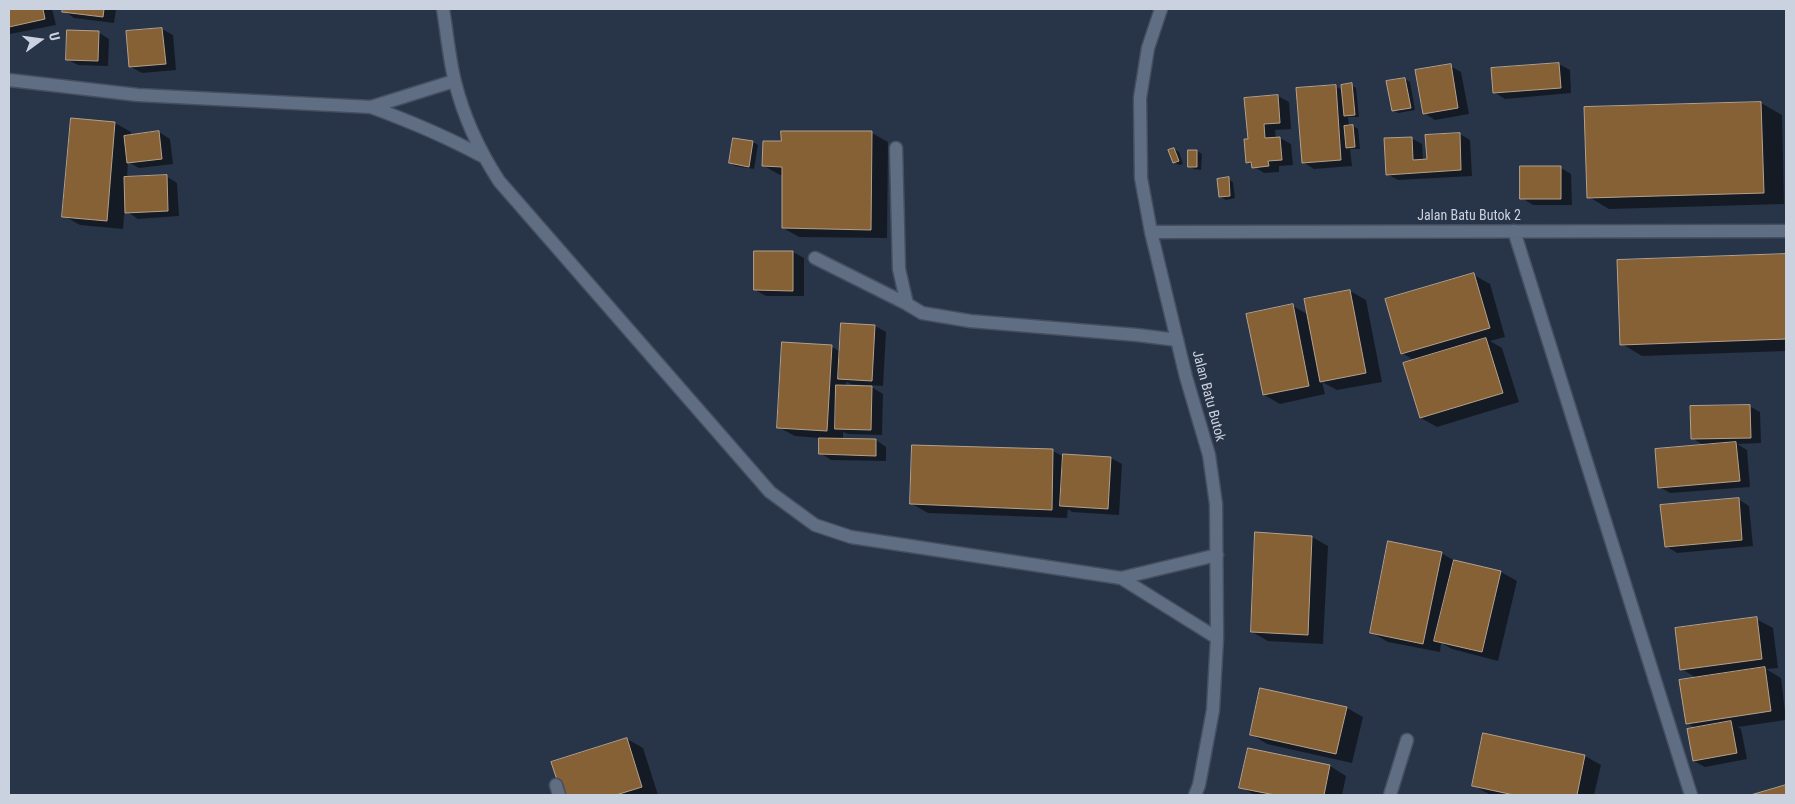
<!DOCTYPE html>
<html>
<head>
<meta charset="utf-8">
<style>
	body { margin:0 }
	#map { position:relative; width:1795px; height:804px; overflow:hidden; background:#283447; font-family:"Roboto Condensed",sans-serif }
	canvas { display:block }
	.frame { position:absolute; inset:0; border:10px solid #cbd2df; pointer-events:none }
	.north { position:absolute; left:15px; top:15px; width:50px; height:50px; -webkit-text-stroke:4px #283447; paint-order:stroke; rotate:76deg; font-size:14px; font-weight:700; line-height:20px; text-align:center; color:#cbd2df }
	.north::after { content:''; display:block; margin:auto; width:18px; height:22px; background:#cbd2df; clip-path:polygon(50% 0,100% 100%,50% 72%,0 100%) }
</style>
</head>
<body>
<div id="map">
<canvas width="1795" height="804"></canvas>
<div class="frame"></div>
<div class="north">U</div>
</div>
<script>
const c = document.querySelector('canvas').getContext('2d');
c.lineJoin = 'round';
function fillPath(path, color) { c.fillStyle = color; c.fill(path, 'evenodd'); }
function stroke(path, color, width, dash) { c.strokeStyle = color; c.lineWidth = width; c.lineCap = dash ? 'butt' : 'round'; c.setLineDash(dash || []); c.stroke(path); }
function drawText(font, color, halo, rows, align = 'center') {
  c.font = font + ' "Roboto Condensed",sans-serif'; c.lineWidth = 5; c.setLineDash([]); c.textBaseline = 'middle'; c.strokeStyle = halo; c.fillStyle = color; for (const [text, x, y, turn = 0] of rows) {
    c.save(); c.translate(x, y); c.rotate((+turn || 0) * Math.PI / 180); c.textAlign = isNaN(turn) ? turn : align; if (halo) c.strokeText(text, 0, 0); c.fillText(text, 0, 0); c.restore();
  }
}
fillPath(new Path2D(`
	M9,9H52L56,25L10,34H9Z
	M64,9H116L114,23L74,18L64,11Z
	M162,29L173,35L176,70L142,73L131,67Z
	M98,32L109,39L108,66L78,65L67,59Z
	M1559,64L1570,70L1571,93L1505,99L1494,92Z
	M1450,66L1461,72L1469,114L1435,120L1424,113Z
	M1405,79L1410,82L1415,110L1398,113L1393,110Z
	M1351,85L1356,88L1359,117H1348L1349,126H1353L1358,129L1360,149H1350L1352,166L1314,169L1303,162L1335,86L1342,90Z
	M1278,96L1289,102L1291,129L1275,130L1276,138H1280L1291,144L1293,165L1279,166V172L1264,173L1247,162L1250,140Z
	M1761,103L1782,115L1784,204L1609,209L1589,197L1586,108Z
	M72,119L115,123L131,132V136L159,132L170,139L173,164L139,168L128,162L127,178L166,176L177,183L179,216L138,219L127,212L126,206H125L123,229L80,225L64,216Z
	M872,133L888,142L887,238L799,237L783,228V175H780L764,166L782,143Z
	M1460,134L1470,140L1472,176L1398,180L1387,174L1411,138L1422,144L1423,161H1428Z
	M734,139L753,142L758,145L754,169L735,166L730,163Z
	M1174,149L1179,152L1183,164L1179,165L1174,162Z
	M1189,151H1197L1202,154L1201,170L1194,169L1189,166Z
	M1561,168L1571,174L1572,205H1533L1522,198Z
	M1228,179L1233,182L1235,198L1226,200L1221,197Z
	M755,252H793L804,258V296H766L755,290Z
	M1786,255V351L1642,356L1622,344L1619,261Z
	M1474,275L1490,284L1505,337L1490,341L1502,348L1519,402L1437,427L1421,418L1415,361L1402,353Z
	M1350,291L1366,300L1382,382L1337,390L1322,382L1325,394L1280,404L1264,395L1293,306L1309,315Z
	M875,326L886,332L883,386L868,385L883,394L882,435L848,434L843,432V440H876L886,447V461L831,460L820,453V438L795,436L778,427L832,347L841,352ZM846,382L851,384L863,385V387H846Z
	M1749,406L1760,412L1761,443L1737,444L1747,450L1750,487L1670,493L1660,487L1705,446L1692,438Z
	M914,446L1053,451L1064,457V455L1111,458L1122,464L1119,515L1072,512L1068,509L1067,518L928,513L912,504Z
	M1738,499L1749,506L1753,546L1677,553L1666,546Z
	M1312,537L1328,546L1323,644L1268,641L1252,632Z
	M1441,553L1455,561L1501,572L1517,581L1498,661L1452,649L1441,643L1440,652L1388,642L1372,633Z
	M1756,619L1773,628L1778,668L1766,669L1781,678L1786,720L1738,727L1741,729L1747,759L1705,767L1694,761L1697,729L1687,723L1698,679L1682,669Z
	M1347,708L1363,717L1352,763L1267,744L1251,734Z
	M627,739L643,748L658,795H563Z
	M1249,750L1330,766L1346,776L1342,795H1255L1241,787Z
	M1585,756L1601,765L1594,795H1491L1474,786Z`), '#0007');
const building = new Path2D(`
	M9,9H43L45,19L9,27Z
	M63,9H104L103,17L62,12Z
	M162,28L166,64L129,67L126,31Z
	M67,30L99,31L98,61L66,60Z
	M1559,63L1561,88L1493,93L1491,68Z
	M1451,64L1458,108L1423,114L1415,70Z
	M1405,78L1411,108L1392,111L1386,81Z
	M1352,83L1355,115L1344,116L1341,85Z
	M1336,85L1341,160L1302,163L1296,88Z
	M1278,95L1280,123L1264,124L1265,138L1280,137L1282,160L1268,161L1269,166L1252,168L1251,162L1246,163L1244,139H1248L1244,98Z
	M1761,102L1764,193L1587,198L1584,107Z
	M71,118L115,122L107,221L62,217Z
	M1353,125L1355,147L1346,148L1344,126Z
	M159,131L162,159L127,163L124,136Z
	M781,131H872L871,230L782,228V167L762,166L763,141H781Z
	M1460,133L1461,170L1386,175L1384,138L1412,137L1413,160L1427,159L1425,135Z
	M733,138L753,141L749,167L729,163Z
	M1174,148L1179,161L1173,163L1168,150Z
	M1188,150H1197V167H1188Z
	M1520,166H1561V199H1520Z
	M167,175L168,211L125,213L124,177Z
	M1229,177L1230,196L1219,197L1217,179Z
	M754,251H793V291L754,290Z
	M1786,254V339L1620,345L1617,260Z
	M1474,273L1490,328L1401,354L1385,299Z
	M1350,290L1366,373L1320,382L1304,299Z
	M1293,304L1309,386L1263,395L1246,314Z
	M841,323L875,325L872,381L838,379Z
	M1486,338L1503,393L1420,418L1403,363Z
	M782,342L832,345L827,431L777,428Z
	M836,385L872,386L871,430L835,429Z
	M1750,405L1751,438L1691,439L1690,406Z
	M819,438L876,439V456L819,454Z
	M1736,442L1740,481L1658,488L1655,449Z
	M912,445L1053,449L1052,510L910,504Z
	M1063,454L1111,457L1108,509L1060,506Z
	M1739,498L1742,540L1665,547L1660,505Z
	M1255,532L1312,536L1308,635L1251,632Z
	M1388,541L1442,552L1423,644L1370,633Z
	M1454,560L1501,571L1482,652L1434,641Z
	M1757,617L1762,659L1680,670L1675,628Z
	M1765,667L1771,711L1686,724L1679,680Z
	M1260,688L1347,707L1336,754L1250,735Z
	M1731,721L1737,753L1693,761L1687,729Z
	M1483,733L1585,755L1577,795H1514L1472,786Z
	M627,738L642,787L616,795H562L551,762Z
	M1248,748L1330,765L1324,795H1275L1239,788Z
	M1786,785V795H1751Z`);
fillPath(building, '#866136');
stroke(building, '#b4a08b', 1);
const service = new Path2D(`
	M896,148L899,269L907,304L922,313L970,321L1137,335L1177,340
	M815,258L907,304
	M556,785L559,795`);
const minor = new Path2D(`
	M443,9C447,33 449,58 455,82C464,118 479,150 499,181L770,492L815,525L851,537L1121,578L1217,638
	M1161,9L1148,48L1140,98L1141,178L1151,232L1186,377L1209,455L1216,504L1217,638L1213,710L1199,785L1195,795
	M9,80L138,95L371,107L454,81
	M371,107C409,121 447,137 482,156
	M1514,231L1691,795
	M1151,232L1786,231
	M1121,578L1217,555
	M1390,795L1407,740`);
stroke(service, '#454f5f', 15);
stroke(minor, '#454f5f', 15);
stroke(service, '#606e84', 12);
stroke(minor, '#606e84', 12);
drawText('14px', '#cbd2df', '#283447', [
	["Jalan Batu Butok 2",1469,216],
	["Jalan Batu Butok",1208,396,75]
]);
</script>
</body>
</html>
